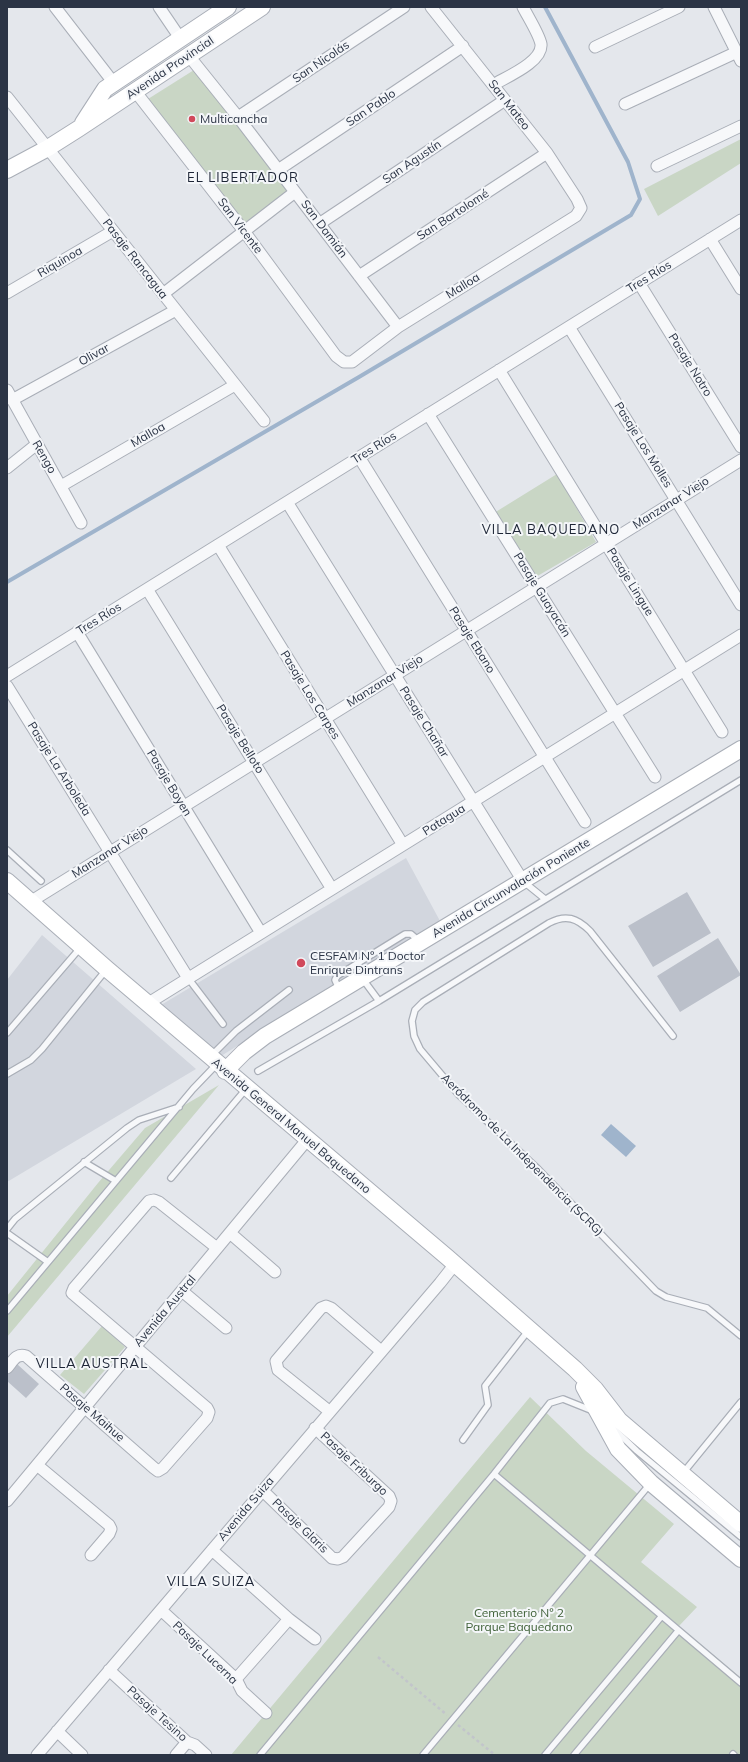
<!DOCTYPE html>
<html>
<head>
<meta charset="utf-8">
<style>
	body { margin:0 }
	#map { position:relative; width:748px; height:1762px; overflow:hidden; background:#e4e7ec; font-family:Mulish,sans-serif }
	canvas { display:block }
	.frame { position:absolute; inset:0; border:8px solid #2b3445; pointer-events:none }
</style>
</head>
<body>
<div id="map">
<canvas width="748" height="1762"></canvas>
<div class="frame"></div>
</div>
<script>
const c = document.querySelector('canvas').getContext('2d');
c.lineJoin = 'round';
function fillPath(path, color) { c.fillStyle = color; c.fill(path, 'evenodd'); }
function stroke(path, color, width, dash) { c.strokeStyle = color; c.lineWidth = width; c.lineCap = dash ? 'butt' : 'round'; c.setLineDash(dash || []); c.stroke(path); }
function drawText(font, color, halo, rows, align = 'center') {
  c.font = font + ' Mulish,sans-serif'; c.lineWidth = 4; c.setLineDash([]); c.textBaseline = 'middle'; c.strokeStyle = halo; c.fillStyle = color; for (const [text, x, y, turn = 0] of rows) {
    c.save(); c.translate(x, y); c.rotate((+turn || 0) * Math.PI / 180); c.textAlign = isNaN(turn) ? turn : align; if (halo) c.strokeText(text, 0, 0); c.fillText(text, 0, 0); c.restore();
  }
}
fillPath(new Path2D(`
	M406,858L440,921L221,1056L161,1005Z
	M42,935L196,1069L7,1182V980Z`), '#d2d6de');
fillPath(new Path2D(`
	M194,70L289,191L245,223L148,99Z
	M741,139V163L658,216L644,189Z
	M557,474L596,542L534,578L494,513Z
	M219,1085L7,1337V1296L98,1183L145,1128Z
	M102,1326L125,1347L84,1394L60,1375Z
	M530,1397L586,1451L674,1524L641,1562L697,1607L679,1626L741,1678V1755H231Z`), '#c9d6c5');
fillPath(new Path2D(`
	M611,1124L636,1146L626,1157L601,1135Z`), '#9fb4cc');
stroke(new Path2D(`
	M7,582L359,377L631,215L640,199L628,162L545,7`), '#9fb4cc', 4);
fillPath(new Path2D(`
	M687,892L711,933L653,967L628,926Z
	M718,938L741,975L680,1012L657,976Z
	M17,1364L39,1384L26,1398L7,1381V1375Z`), '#bbc0ca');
const lane = new Path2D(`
	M7,850L41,881
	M524,882L545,899
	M188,978L223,1024
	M339,989L335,980L337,976L405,934H411L419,941
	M379,1001L741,780
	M7,1033L81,947
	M673,1036L590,931C577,918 566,914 549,923L423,1002L415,1010L412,1021L414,1036L420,1049L458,1094L538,1169L656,1291L666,1297L707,1308L741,1336
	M211,1056L236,1031L289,990
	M258,1071L379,1001L362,978
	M7,1074L31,1060L42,1049L106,970
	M84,1162L116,1181
	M171,1178L246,1089
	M7,1229L15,1219L127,1128L139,1120L179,1107
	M7,1233L48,1262
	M7,1311L193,1089L217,1064
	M614,1429L637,1451L741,1537
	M463,1440L488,1405L485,1386L528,1331
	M683,1473L741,1402
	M494,1474L741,1683
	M733,1754L734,1755
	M260,1755L494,1474L550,1403L563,1399L593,1411
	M423,1755L650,1484
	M545,1755L661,1617
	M574,1755L678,1631`);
const street = new Path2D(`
	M55,7L113,82
	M159,7L180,38
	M714,7L741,61
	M595,47L679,7
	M189,56L238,117L398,327
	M493,85C506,77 543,62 541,44C539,34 528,17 523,7
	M135,91L244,231L336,356L344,362H352L398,327L576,216L581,208L577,199L547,153L431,7
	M7,97L264,421
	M625,104L737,52
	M238,117L404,7
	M657,166L741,126
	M278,170L463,46
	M319,224L505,100
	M710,239L741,289
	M359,276L547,153
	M639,283L741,447
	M7,293L113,231
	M163,294L295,192
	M569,327L741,605
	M499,370L722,732
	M7,390L81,523
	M12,400L176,310
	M428,414L655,777
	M359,457L585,822
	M7,468L37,444
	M61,486L235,385
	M287,502L523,881
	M218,545L403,845
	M147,589L332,889
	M77,632L261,933
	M7,676L741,220
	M7,686L188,978
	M30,902L741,460
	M147,1004L741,635
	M230,1233L275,1272
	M182,1291L226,1328
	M7,1368C13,1361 16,1353 26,1356L154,1468L158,1471L163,1468L207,1418L209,1412L207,1408L72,1293L74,1288L149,1201L154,1200L159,1202L217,1248
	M329,1411L278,1370L276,1361L321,1308L326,1306L331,1308L381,1351
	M37,1465L109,1525L111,1529L109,1534L91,1555
	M262,1490L332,1558L338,1559L343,1557L389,1507L391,1501L389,1496L315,1428
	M7,1501L307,1140
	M212,1550L289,1619L315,1639
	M161,1610L236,1679L242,1691L266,1713
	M109,1670L187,1742L195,1745L206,1755
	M236,1679L289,1619
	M57,1731L82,1755
	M37,1755L440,1283L455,1264
	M176,1755L187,1742`);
const secondary = new Path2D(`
	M83,123L105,89L228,7
	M7,170L48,148L78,129L262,7
	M7,881L107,969L447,1257L575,1369L595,1389L619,1420L741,1524
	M225,1071L244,1052L265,1036L741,749
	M584,1387L618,1449L651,1483L741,1559`);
stroke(lane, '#a9aeb7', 8);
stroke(street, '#a9aeb7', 13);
stroke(secondary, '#a9aeb7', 18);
stroke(new Path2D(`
	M378,1657L447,1715
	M458,1725L495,1755`), '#c2c5cb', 2.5, [3, 3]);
stroke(lane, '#f7f8fa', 5.5);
stroke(street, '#f7f8fa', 11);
stroke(secondary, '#fff', 16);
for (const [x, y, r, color] of [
	[192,119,4,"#d1495b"],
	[301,963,5,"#d1495b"]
]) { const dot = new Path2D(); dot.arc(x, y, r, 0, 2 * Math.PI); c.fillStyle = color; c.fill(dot); stroke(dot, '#f4f6f9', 1.5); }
drawText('12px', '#2b3445', '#f4f6f9', [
	["San Nicolás",321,62,-34],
	["Avenida Provincial",170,68,-34],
	["San Mateo",509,105,52],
	["San Pablo",371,108,-34],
	["San Agustín",412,162,-34],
	["San Bartolomé",453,215,-33],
	["San Vicente",240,226,53],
	["San Damián",324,229,53],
	["Pasaje Rancagua",135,259,52],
	["Riquinoa",60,262,-30],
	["Tres Ríos",649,277,-32],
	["Malloa",463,286,-32],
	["Olivar",94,355,-29],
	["Pasaje Notro",690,365,58],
	["Malloa",148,435,-30],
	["Pasaje Los Molles",643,445,58],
	["Tres Ríos",374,448,-32],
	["Rengo",44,457,60],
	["Manzanar Viejo",671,503,-32],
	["Pasaje Lingue",630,582,58],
	["Pasaje Guayacán",542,595,58],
	["Tres Ríos",99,619,-32],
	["Pasaje Ebano",472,640,58],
	["Manzanar Viejo",385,681,-32],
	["Pasaje Los Carpes",310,695,58],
	["Pasaje Chañar",424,722,58],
	["Pasaje Belloto",240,739,58],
	["Pasaje La Arboleda",59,769,58],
	["Pasaje Boyen",169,783,59],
	["Patagua",444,820,-32],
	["Manzanar Viejo",110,852,-32],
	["Avenida Circunvalación Poniente",511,888,-31],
	["Avenida General Manuel Baquedano",291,1126,40],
	["Aeródromo de La Independencia (SCRG)",522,1155,45],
	["Avenida Austral",165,1311,-50],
	["Pasaje Maihue",92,1413,41],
	["Pasaje Friburgo",354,1464,43],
	["Avenida Suiza",246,1509,-50],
	["Pasaje Glaris",300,1526,44],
	["Pasaje Lucerna",205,1653,44],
	["Pasaje Tesino",157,1714,42]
]);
drawText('12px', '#2b3445', '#f4f6f9', [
	["Multicancha",200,119],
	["CESFAM N° 1 Doctor",310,956],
	["Enrique Dintrans",310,970]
], 'left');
drawText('12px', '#3f6138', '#f4f6f9', [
	["Cementerio N° 2",519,1613],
	["Parque Baquedano",519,1627]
]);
c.letterSpacing = '1px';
drawText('13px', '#1d2536', '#f4f6f9', [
	["EL LIBERTADOR",243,178],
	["VILLA BAQUEDANO",551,530],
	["VILLA AUSTRAL",92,1364],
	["VILLA SUIZA",211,1582]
]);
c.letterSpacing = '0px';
</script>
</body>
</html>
